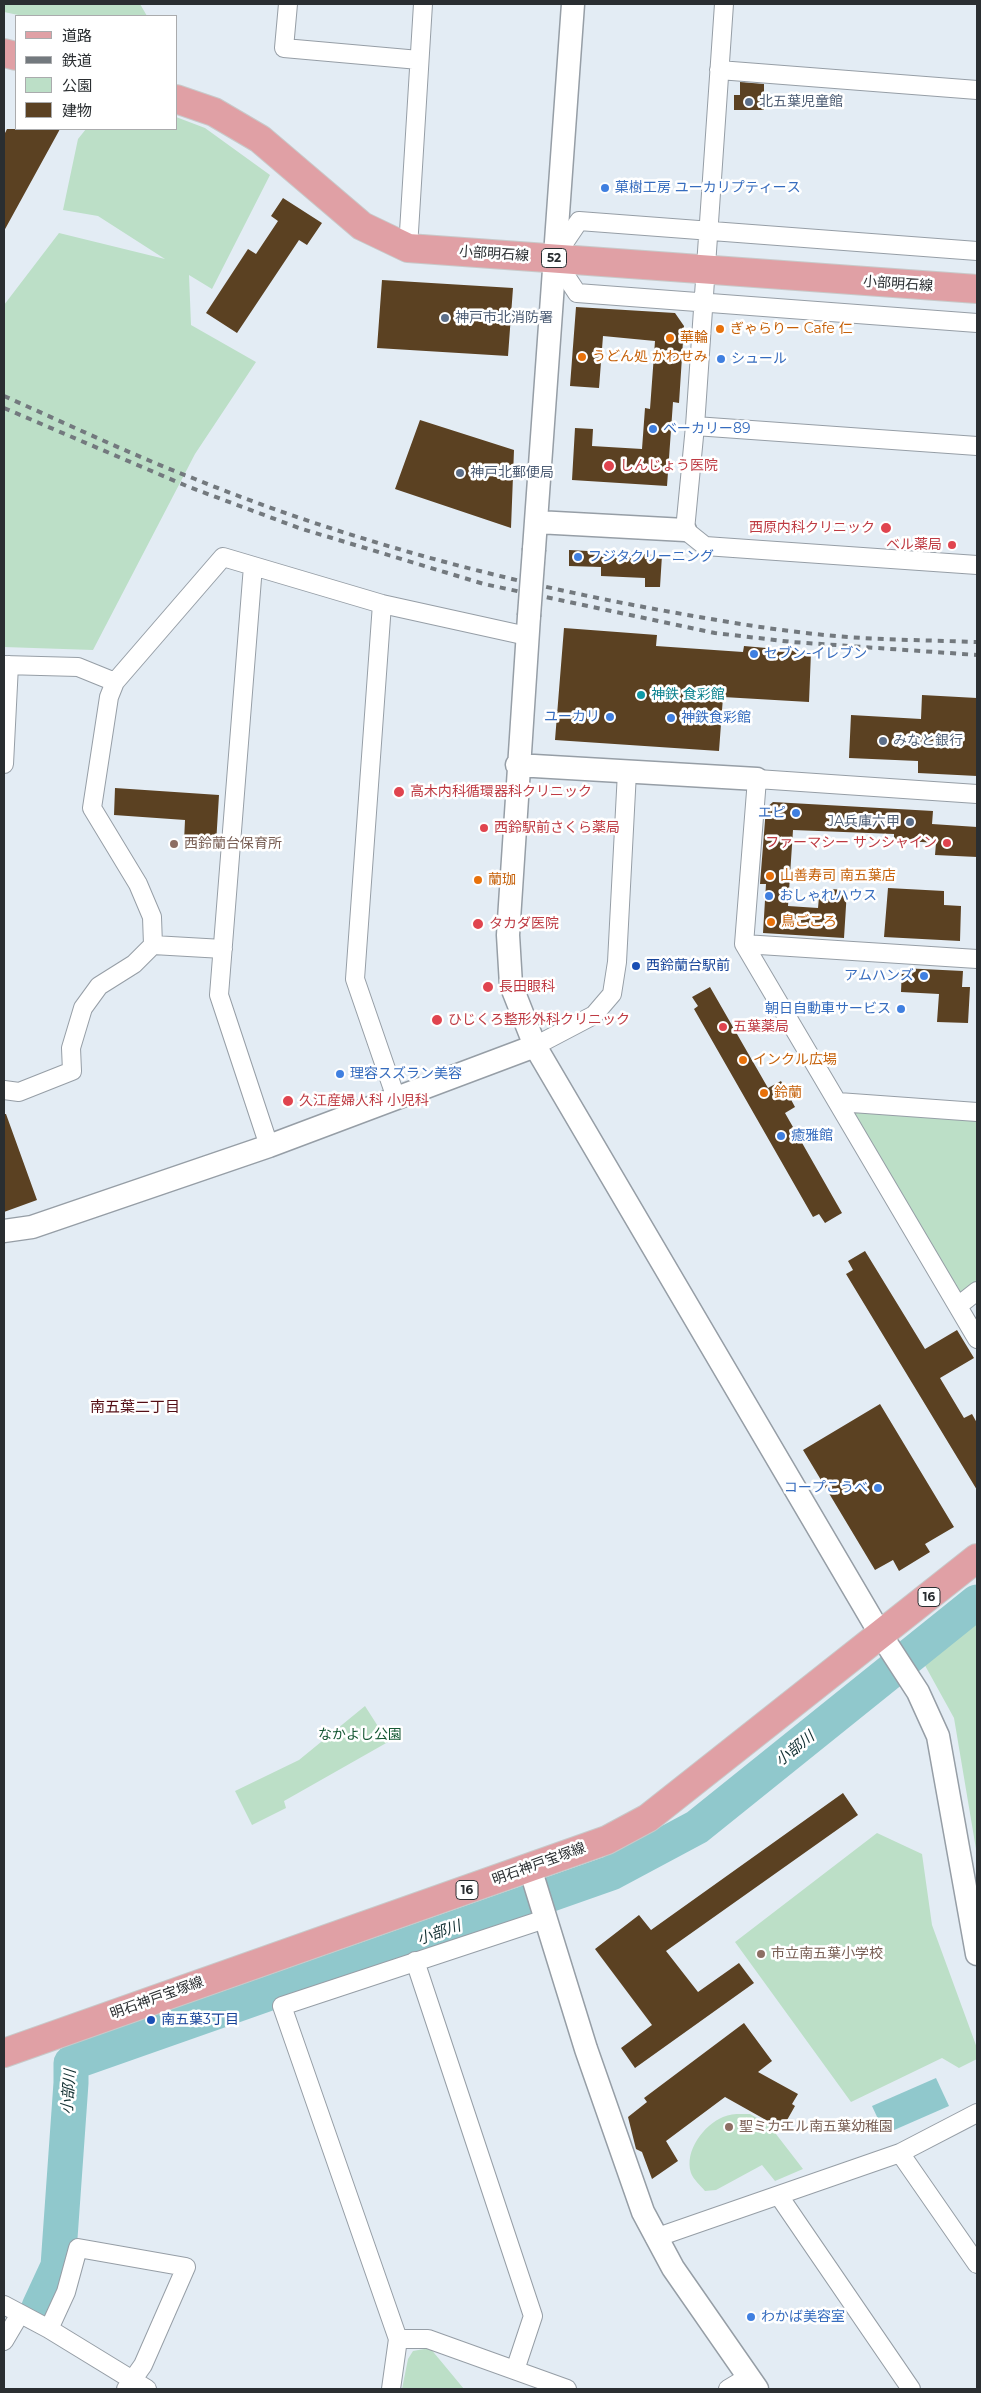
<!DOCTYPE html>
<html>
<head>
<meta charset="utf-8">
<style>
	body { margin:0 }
	#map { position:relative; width:981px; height:2393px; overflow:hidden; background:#e3ecf4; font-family:Montserrat,"Noto Sans JP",sans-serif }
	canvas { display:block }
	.frame { position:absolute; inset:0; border:5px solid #2a2e31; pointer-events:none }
	.legend { position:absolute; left:15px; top:15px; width:162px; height:115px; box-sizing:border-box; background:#fff; border:1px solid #aaabad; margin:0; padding:6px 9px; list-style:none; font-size:15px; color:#2a2e31 }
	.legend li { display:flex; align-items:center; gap:10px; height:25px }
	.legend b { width:25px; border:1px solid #aaabad }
</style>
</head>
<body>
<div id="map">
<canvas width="981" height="2393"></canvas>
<div class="frame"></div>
<ul class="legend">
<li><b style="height:6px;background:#e0a0a5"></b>道路</li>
<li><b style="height:6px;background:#73797e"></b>鉄道</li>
<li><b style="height:14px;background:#bcdfc7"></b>公園</li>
<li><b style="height:14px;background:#5b4122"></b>建物</li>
</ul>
</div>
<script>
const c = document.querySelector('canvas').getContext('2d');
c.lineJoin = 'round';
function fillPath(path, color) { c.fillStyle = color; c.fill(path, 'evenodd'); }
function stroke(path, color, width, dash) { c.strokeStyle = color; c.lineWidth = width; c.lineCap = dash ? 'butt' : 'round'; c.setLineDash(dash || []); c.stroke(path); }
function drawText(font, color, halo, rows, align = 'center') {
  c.font = font + ' Montserrat,"Noto Sans JP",sans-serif'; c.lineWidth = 5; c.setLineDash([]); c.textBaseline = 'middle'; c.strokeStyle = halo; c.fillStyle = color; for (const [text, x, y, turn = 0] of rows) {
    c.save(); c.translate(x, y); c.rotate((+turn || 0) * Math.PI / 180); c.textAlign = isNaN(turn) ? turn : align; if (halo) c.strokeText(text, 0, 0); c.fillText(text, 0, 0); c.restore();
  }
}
fillPath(new Path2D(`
	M4,4H140L147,16H23L4,12Z
	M176,117L205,128L270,175L212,289L189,275L191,325L256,362L195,454L93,650L4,647V305L59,233L165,259L98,216L63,210L78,139L86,129H176Z
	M838,1102L977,1112V1291L958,1306Z
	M977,1614V1855L954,1718L922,1660Z
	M365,1706L388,1742L284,1801L286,1808L252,1825L235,1791L299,1760Z
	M877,1833L922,1854L932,1925L977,2048V2059L959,2068L942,2058L851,2102L735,1942Z
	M750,2114L769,2125L803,2169L775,2181L762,2165L716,2190L705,2191C701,2186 693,2179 691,2173C684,2151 704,2125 723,2117C732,2113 741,2114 750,2114Z
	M430,2348L464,2389H402L408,2359L413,2351Z`), '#bcdfc7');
fillPath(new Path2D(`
	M936,2078L949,2106L885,2134L872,2106Z`), '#90c8cc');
stroke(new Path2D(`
	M39,2307L58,2266L71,2083V2063L611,1873L697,1827L977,1602`), '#90c8cc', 35);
fillPath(new Path2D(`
	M740,82L764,84V110H734V95H740Z
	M7,129H60L4,231V135Z
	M283,198L322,223L307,245L299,240L237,333L206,313L248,249L256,254L278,221L271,216Z
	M382,280L513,288L508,356L377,348Z
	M576,307L675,313L684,326L679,403L673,402L667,486L572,480L575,428L593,429L592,446L642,449L645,408L650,409L655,341L603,336L599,388L570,386Z
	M420,420L514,450L511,528L395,489Z
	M569,550L662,555L660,587H645V578L601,576V567L569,566Z
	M564,628L657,635L656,646L743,652L744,646L811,652L809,702L723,697L719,751L555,740Z
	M922,695L977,698V776L918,773V761L849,758L851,715L921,719Z
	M115,788L219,795L216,844L184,842L185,820L114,815Z
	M773,802L933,811L932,824L977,827V857L935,855L936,843L894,840V834L793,830L788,906L818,908L819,897L829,898V889L847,890L844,938L763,933L766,884H760L766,808Z
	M888,888L944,891V905L961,906L960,941L884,937Z
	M902,968L963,971L962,987H970L968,1023L937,1022L939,994L901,992Z
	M710,987L768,1088L781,1081L795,1107L785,1113L842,1213L825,1223L819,1214L813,1217L694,1009L698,1006L692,997Z
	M4,1114H6L37,1200L4,1212Z
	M865,1251L925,1349L957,1330L974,1358L940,1378L964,1418L972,1414L977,1423V1490L846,1274L853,1270L848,1261Z
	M880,1404L954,1527L925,1544L930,1552L899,1571L893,1560L875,1570L803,1450Z
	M843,1793L858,1815L666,1951L698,1992L739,1963L754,1983L635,2068L621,2048L652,2025L595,1949L639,1915L651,1930Z
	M744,2023L772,2061L758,2072L798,2094L792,2104L795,2106L782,2129L725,2097L666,2141L678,2161L652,2179L642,2152L636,2149L628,2117L647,2102L644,2098Z`), '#5b4122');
const minor = new Path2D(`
	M288,4L284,48L419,60
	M724,4L695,426L685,530L705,546L977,565
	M719,70L977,90
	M408,248L423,4
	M977,251L579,221L554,258L577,293L977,323
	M695,426L977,446
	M253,566L219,995L269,1146
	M382,604L355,979L396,1098
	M4,665L78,667L115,682L223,557L382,604L527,636
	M4,764L9,665
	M977,794L757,779L744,944L977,1339
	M744,944L977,959
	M153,945L223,949
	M535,1046L594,1015L612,994L617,962L627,772
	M4,1090L19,1092L72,1071L71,1048L83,1008L99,986L134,964L153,945L152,917L138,884L92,808L109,697L115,682
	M838,1102L977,1112
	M958,1306L977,1291
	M415,1961L533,2316L515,2370
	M900,2153L977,2264
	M779,2196L911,2389
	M655,2238L900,2153L977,2113
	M4,2305L49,2329L147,2389
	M49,2329L66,2292L78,2248L186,2267L143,2365L126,2389
	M398,2339H428L567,2389
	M4,2341L20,2314
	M391,2389L398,2339L282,2006L545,1919
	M728,2389L748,2377`);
const tertiary = new Path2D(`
	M537,522L685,530
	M534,549L573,4
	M529,616L508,935L511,985L535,1046L881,1635L918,1692L938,1736L977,1954
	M517,765L757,779
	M4,1231L32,1227L269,1146L535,1046
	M530,1868L586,2049L643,2212L673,2268L757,2389`);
const primary = new Path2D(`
	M4,53L16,56
	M176,99L214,112L260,139L362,226L408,248L977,289
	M4,2053L607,1840L648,1818L977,1558`);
stroke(minor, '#969ea6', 20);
stroke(tertiary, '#969ea6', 25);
stroke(primary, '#c8c9c9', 30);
stroke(minor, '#fff', 18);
stroke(tertiary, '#fff', 22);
stroke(primary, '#e0a0a5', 28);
stroke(new Path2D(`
	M4,396C67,424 130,454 195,479C341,538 494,579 649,608C704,618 759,628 815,634C868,640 923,640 977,642
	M4,408L189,487L299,528L484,584L715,633L792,642L977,655`), '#73797e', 4, [6, 6]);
const tertiaryBridge = new Path2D(`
	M529,616L534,549`);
stroke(tertiaryBridge, '#969ea6', 25, []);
stroke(tertiaryBridge, '#fff', 22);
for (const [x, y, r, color] of [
	[749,102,5,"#5c6f8a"],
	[605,188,5,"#3f7fe0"],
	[445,318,5,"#5c6f8a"],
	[720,329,5,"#e8710a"],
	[670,338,5,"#e8710a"],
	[582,357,5,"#e8710a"],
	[721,359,5,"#3f7fe0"],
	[653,429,5,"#3f7fe0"],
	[609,466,6,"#e0444e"],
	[460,473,5,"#5c6f8a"],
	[886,528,6,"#e0444e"],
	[952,545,5,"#e0444e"],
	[578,557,5,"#3f7fe0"],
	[754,654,5,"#3f7fe0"],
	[641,695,5,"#0f9aa8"],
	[610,717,5,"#3f7fe0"],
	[671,718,5,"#3f7fe0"],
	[883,741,5,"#5c6f8a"],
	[399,792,6,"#e0444e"],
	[796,813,5,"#3f7fe0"],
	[910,822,5,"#5c6f8a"],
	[484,828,5,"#e0444e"],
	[947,843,5,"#e0444e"],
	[174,844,5,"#8d6e63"],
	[770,876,5,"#e8710a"],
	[478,880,5,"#e8710a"],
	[769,896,5,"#3f7fe0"],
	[771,922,5,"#e8710a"],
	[478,924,6,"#e0444e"],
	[636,966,5,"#1a4fb4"],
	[924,976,5,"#3f7fe0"],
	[488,987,6,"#e0444e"],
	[901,1009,5,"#3f7fe0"],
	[437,1020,6,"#e0444e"],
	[723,1027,5,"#e0444e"],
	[743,1060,5,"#e8710a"],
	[340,1074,5,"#3f7fe0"],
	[764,1093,5,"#e8710a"],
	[288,1101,6,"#e0444e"],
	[781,1136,5,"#3f7fe0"],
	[878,1488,5,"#3f7fe0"],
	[761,1954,5,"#8d6e63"],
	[151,2020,5,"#1a4fb4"],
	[729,2127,5,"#8d6e63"],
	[751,2317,5,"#3f7fe0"]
]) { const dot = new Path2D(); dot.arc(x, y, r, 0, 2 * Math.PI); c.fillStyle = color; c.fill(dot); stroke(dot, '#fff', 2); }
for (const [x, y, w] of [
	[554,258,25],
	[929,1597,22],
	[467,1890,22]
]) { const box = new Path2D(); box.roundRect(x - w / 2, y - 9.5, w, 19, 4); c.fillStyle = '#fff'; c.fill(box); stroke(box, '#2a2e31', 1); }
drawText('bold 12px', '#2a2e31', null, [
	["52",554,258],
	["16",929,1597],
	["16",467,1890]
]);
drawText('14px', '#4e5e75', '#fff', [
	["北五葉児童館",759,102],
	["神戸市北消防署",455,318],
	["神戸北郵便局",470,473],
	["みなと銀行",893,741],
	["JA兵庫六甲",900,822,"right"]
], 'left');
drawText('14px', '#366cbe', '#fff', [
	["菓樹工房 ユーカリプティース",615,188],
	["シュール",731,359],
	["ベーカリー89",663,429],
	["フジタクリーニング",588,557],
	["セブン-イレブン",764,654],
	["ユーカリ",600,717,"right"],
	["神鉄食彩館",681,718],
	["エピ",786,813,"right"],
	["おしゃれハウス",779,896],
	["アムハンズ",914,976,"right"],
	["朝日自動車サービス",891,1009,"right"],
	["理容スズラン美容",350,1074],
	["癒雅館",791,1136],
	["コープこうべ",868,1488,"right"],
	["わかば美容室",761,2317]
], 'left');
drawText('14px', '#2a2e31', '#fff', [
	["小部明石線",494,254,4],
	["小部明石線",898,284,4],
	["明石神戸宝塚線",539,1864,-20],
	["明石神戸宝塚線",157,1998,-20]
]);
drawText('14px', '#c56008', '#fff', [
	["ぎゃらりー Cafe 仁",730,329],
	["華輪",680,338],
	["うどん処 かわせみ",592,357],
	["山善寿司 南五葉店",780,876],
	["蘭珈",488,880],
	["鳥ごころ",781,922],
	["インクル広場",753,1060],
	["鈴蘭",774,1093]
], 'left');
drawText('14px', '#be3a42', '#fff', [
	["しんじょう医院",620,466],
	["西原内科クリニック",875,528,"right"],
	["ベル薬局",942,545,"right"],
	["高木内科循環器科クリニック",410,792],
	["西鈴駅前さくら薬局",494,828],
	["ファーマシー サンシャイン",937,843,"right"],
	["タカダ医院",489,924],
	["長田眼科",499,987],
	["ひじくろ整形外科クリニック",448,1020],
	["五葉薬局",733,1027],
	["久江産婦人科 小児科",299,1101]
], 'left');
drawText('14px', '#0d838f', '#fff', [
	["神鉄 食彩館",651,695]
], 'left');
drawText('14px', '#785e54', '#fff', [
	["西鈴蘭台保育所",184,844],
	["市立南五葉小学校",771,1954],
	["聖ミカエル南五葉幼稚園",739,2127]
], 'left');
drawText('14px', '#164399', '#fff', [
	["西鈴蘭台駅前",646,966],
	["南五葉3丁目",161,2020]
], 'left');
drawText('14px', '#175935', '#fff', [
	["なかよし公園",360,1735]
]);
drawText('15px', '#540e15', '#fff', [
	["南五葉二丁目",135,1408]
]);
drawText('italic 15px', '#112f31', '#fff', [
	["小部川",795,1749,-39],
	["小部川",439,1933,-19],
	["小部川",69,2092,-86]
]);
</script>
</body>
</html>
